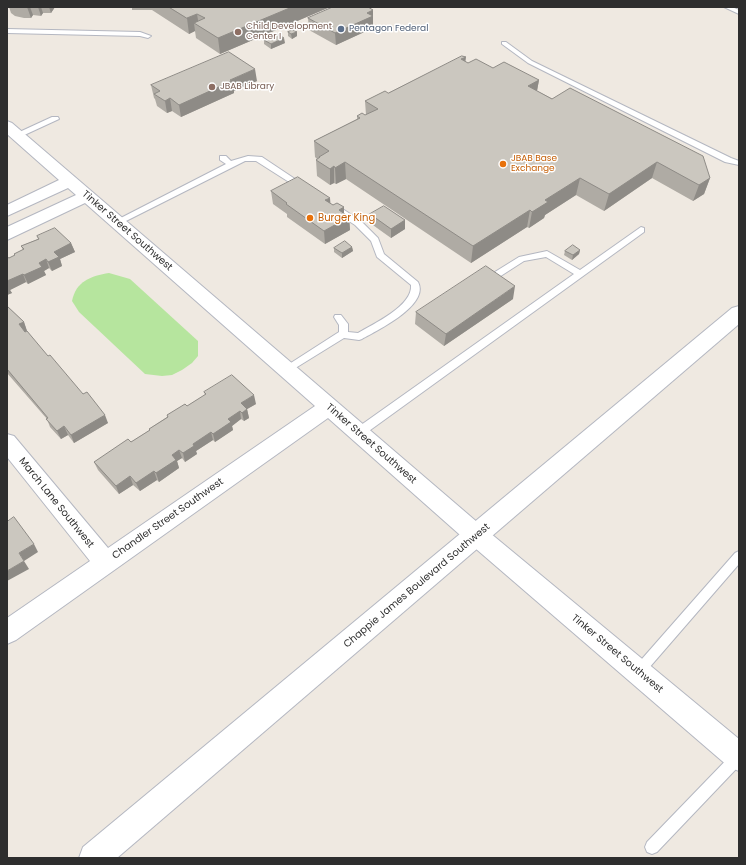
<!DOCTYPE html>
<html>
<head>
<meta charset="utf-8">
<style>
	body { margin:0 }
	#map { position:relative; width:746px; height:865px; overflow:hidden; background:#efe9e1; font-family:Poppins,sans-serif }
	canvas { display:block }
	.frame { position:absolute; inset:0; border:8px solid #2e2e2e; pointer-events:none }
</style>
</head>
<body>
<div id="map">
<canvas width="746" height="865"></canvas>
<div class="frame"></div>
</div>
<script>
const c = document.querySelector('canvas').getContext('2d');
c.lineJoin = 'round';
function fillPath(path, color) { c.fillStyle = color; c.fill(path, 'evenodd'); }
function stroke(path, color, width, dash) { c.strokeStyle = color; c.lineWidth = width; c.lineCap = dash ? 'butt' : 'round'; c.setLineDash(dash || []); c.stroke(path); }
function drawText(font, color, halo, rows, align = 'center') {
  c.font = font + ' Poppins,sans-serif'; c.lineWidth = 3; c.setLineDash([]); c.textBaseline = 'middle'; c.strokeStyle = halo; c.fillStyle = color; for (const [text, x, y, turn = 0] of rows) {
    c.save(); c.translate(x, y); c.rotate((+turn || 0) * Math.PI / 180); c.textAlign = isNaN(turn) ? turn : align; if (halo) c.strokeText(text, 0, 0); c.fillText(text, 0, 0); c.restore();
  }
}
fillPath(new Path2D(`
	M109,273L130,279L198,341V356L192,363L182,370L172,375L162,376L145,374L79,312L72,301C76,281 91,276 109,273Z`), '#b6e59e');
const service = new Path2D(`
	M724,7H732L739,10V14Z
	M7,29L140,32L151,36L148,38L140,36L7,33Z
	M502,42H506L532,61L731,158L739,161V165L725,162L528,63L502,44Z
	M52,117H58L59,119L20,137H17L13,135Z
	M220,156H226L231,161L248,156L262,157L307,187L306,189H300L256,161H245L120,224H114L113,222L226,164L220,160Z
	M335,208H341L361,221L378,238L384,254L418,282C430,305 378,330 362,339L359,340L344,338L289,372H283L281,370L283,368L339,332V325L334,317L335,315H341L348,324V332L358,333C373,324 413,306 411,285L377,257L371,241L355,225L335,212Z
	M641,227L644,228V232L362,436H354L353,433L354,430L574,274L546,257L524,261L496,279H490L489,277L490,275L519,257L547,251L580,270Z
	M739,551V564L642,676L638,678L634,676L632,672L634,668L735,553Z
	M739,750V766L657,852L652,854L647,852L645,847L647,842L734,752Z`);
const minor = new Path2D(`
	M7,121L12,123L484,528L739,739V771L729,767L468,542L328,418L16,640L7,644V618L90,561L7,457V434L14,436L108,548L315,406L85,203L7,240V227L76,195L68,188L7,216V205L59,180L7,134Z`);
const tertiary = new Path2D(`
	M739,306V324L117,858H79L83,847L732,308Z`);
stroke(service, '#b4b7c1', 2);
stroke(minor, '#b4b7c1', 2);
stroke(tertiary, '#b4b7c1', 2);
fillPath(service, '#fff');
fillPath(minor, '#fff');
fillPath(tertiary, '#fff');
fillPath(new Path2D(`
	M9,7H55L51,13H43L41,16L33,15L31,18H24L15,16L11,13Z
	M132,7H330L220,54L196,38L195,31L189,34L152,10H132Z
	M373,10V28L336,45L309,30L308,18Z
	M288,32H297V36L292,39L288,36Z
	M264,40L285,43L271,49L264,44Z
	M465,62L468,63L493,68L539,80L537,91L710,178L704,194L693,201L652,178L604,211L576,195L545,215L544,218L529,228L527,227L471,263L346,179L336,184L334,183L330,185L317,176L316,160L317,159L315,157L314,141L357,119V116L366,115L365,101L388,93Z
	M257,81L234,91V93L181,117L172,111L167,113L157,106L155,99L154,98L151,85Z
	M271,191L330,204L333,205L344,207V213L349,217L350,230L325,244L287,217V214L273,204Z
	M370,214L405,220V229L391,238L370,223Z
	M37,236L71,243L75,252L60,259L62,266L52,271L49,268L44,271L46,275L28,284L26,282L10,290L12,293L7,295L9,258L15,256L14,254L23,250L21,246L38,239Z
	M352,247L353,251L342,258L334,252V248Z
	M580,250L579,254L572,260L564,255L565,251Z
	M513,299L444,346L415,324L416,312Z
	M7,306L24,322L27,331L25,332L108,423L74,443L68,435L61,439L50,427L47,419L7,373Z
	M204,392L256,404L247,409L249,418L244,421L241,419L232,426L233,430L215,442L213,440L196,451L197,454L185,462L182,458L177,461L179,468L159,482L157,480L140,491L133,485L119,494L98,470L94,462L131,442L150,430L149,429L167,417V415L187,406L205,395Z`), '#afaba4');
fillPath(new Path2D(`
	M27,7H30L33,15L31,18Z
	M38,7H41L43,13L41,16Z
	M49,7H55L51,13Z
	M292,7H330L220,54L218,38Z
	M373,10V28L336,45L335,33L367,13Z
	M197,14L199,26L194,23L195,31L189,34L187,18Z
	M297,32V36L292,39L291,34Z
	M284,38L285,43L271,49V44Z
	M466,57L464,73L461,59Z
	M255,69L257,81L234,91V93L181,117L179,105L230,80Z
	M539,80L536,96L528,86Z
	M170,98L172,111L167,113L165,101Z
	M345,162L346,179L336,184L335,168Z
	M657,162L652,178L604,211L609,194Z
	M334,166V183L330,185V169Z
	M580,178L576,195L545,215L544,218L529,228L532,212L545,200Z
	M710,178L704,194L693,201L699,185Z
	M330,198L331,210L325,200Z
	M344,207V220L339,210Z
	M530,210L527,227L471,263L473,246Z
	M349,217L350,230L325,244L324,231Z
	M405,220V229L391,238V229Z
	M71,243L75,252L60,259L62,266L52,271L48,262L54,252Z
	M352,247L353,251L342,258V253Z
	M580,250L579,254L572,260L573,255Z
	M46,259L49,268L44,271L46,275L28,284L24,275L39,263Z
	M23,274L26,282L10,290L12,293L7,295V281Z
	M515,286L513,299L444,346L446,334Z
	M24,322L27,331L23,333L19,324Z
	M254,395L256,404L242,412L241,403Z
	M247,409L249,418L244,421L242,413Z
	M240,411L241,419L232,426L233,430L215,442L213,434L228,419Z
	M105,415L108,423L74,443L71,435Z
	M64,426L68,435L61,439L57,431Z
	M211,432L213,440L196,451L197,454L185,462L183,453L193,444Z
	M179,450L182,458L177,461L179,468L159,482L156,473L172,455Z
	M154,471L157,480L140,491L136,483Z
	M130,476L133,485L119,494L116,486Z
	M34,544L38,552L24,561L19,553Z
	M24,561L29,569L7,581V571Z`), '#8e8b86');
const building = new Path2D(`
	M169,7H292L218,38L194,23L205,18L197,14L187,18Z
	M333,7H368L373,10L367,13L373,16L335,33L308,18Z
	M293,30L297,32L291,34L288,32Z
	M277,34L284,38L271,44L264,40Z
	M229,52L255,69L230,80L232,81L179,105L170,98L165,101L154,94L160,91L151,85Z
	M462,56L466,57L461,59L468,63L476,59L493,68L504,62L539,80L528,86L552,99L570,88L703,156L710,178L699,185L657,162L609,194L580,178L545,200L548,202L532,212L530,210L473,246L345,162L335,168L334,166L330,169L316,160L320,157H319L329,151L314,141L360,118L357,116L362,113L365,115L378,109L365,101L385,91L388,93Z
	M298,177L330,198L325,200L333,205L337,203L344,207L339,210L349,217L324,231L286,204L287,203L271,191Z
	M384,206L405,220L391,229L370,214Z
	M55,228L71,243L54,252L59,257L48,262L46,259L39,263L42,267L24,275L23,274L7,281V257L9,258L15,255L14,254L24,249L21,246L39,239L37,236Z
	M345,241L352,247L342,253L334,248Z
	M573,245L580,250L573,255L565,251Z
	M486,266L515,286L446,334L416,312Z
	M7,306L24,322L19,324L25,332L27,331L48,356L50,355L83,394L87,392L105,415L71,435L64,426L57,431L46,419L48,418L7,369Z
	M232,375L254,395L241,403L247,409L242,413L240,411L228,419L231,422L213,434L211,432L193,444L194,446L183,453L179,450L172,455L176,460L156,473L154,471L136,483L130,476L116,486L94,462L128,439L131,442L150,430L149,429L168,417L167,415L185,404L187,406L206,394L204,392Z
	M14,517L34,544L19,553L24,561L7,571V522Z`);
fillPath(building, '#cbc7bf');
stroke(building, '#8e8b86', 1);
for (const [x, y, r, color] of [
	[341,29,4,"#5c6f8a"],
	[238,32,4,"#8d6e63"],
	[212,87,4,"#8d6e63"],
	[503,164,4,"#e8710a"],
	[310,218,4,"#e8710a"]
]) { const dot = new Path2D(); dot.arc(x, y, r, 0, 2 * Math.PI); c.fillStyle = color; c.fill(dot); stroke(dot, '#fff', 1.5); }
drawText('9px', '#785e54', '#fff', [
	["Child Development",246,27],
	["Center I",246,37],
	["JBAB Library",220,87]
], 'left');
drawText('9px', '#4e5e75', '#fff', [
	["Pentagon Federal",349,29]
], 'left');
drawText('9px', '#c56008', '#fff', [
	["JBAB Base",511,159],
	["Exchange",511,169]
], 'left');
drawText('10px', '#c56008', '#fff', [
	["Burger King",318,218]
], 'left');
drawText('10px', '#2e2e2e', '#fff', [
	["Tinker Street Southwest",127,231,41],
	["Tinker Street Southwest",371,444,41],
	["March Lane Southwest",56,503,51],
	["Chandler Street Southwest",168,519,-35],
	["Chappie James Boulevard Southwest",417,586,-40],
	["Tinker Street Southwest",617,654,40]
]);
</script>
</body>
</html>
